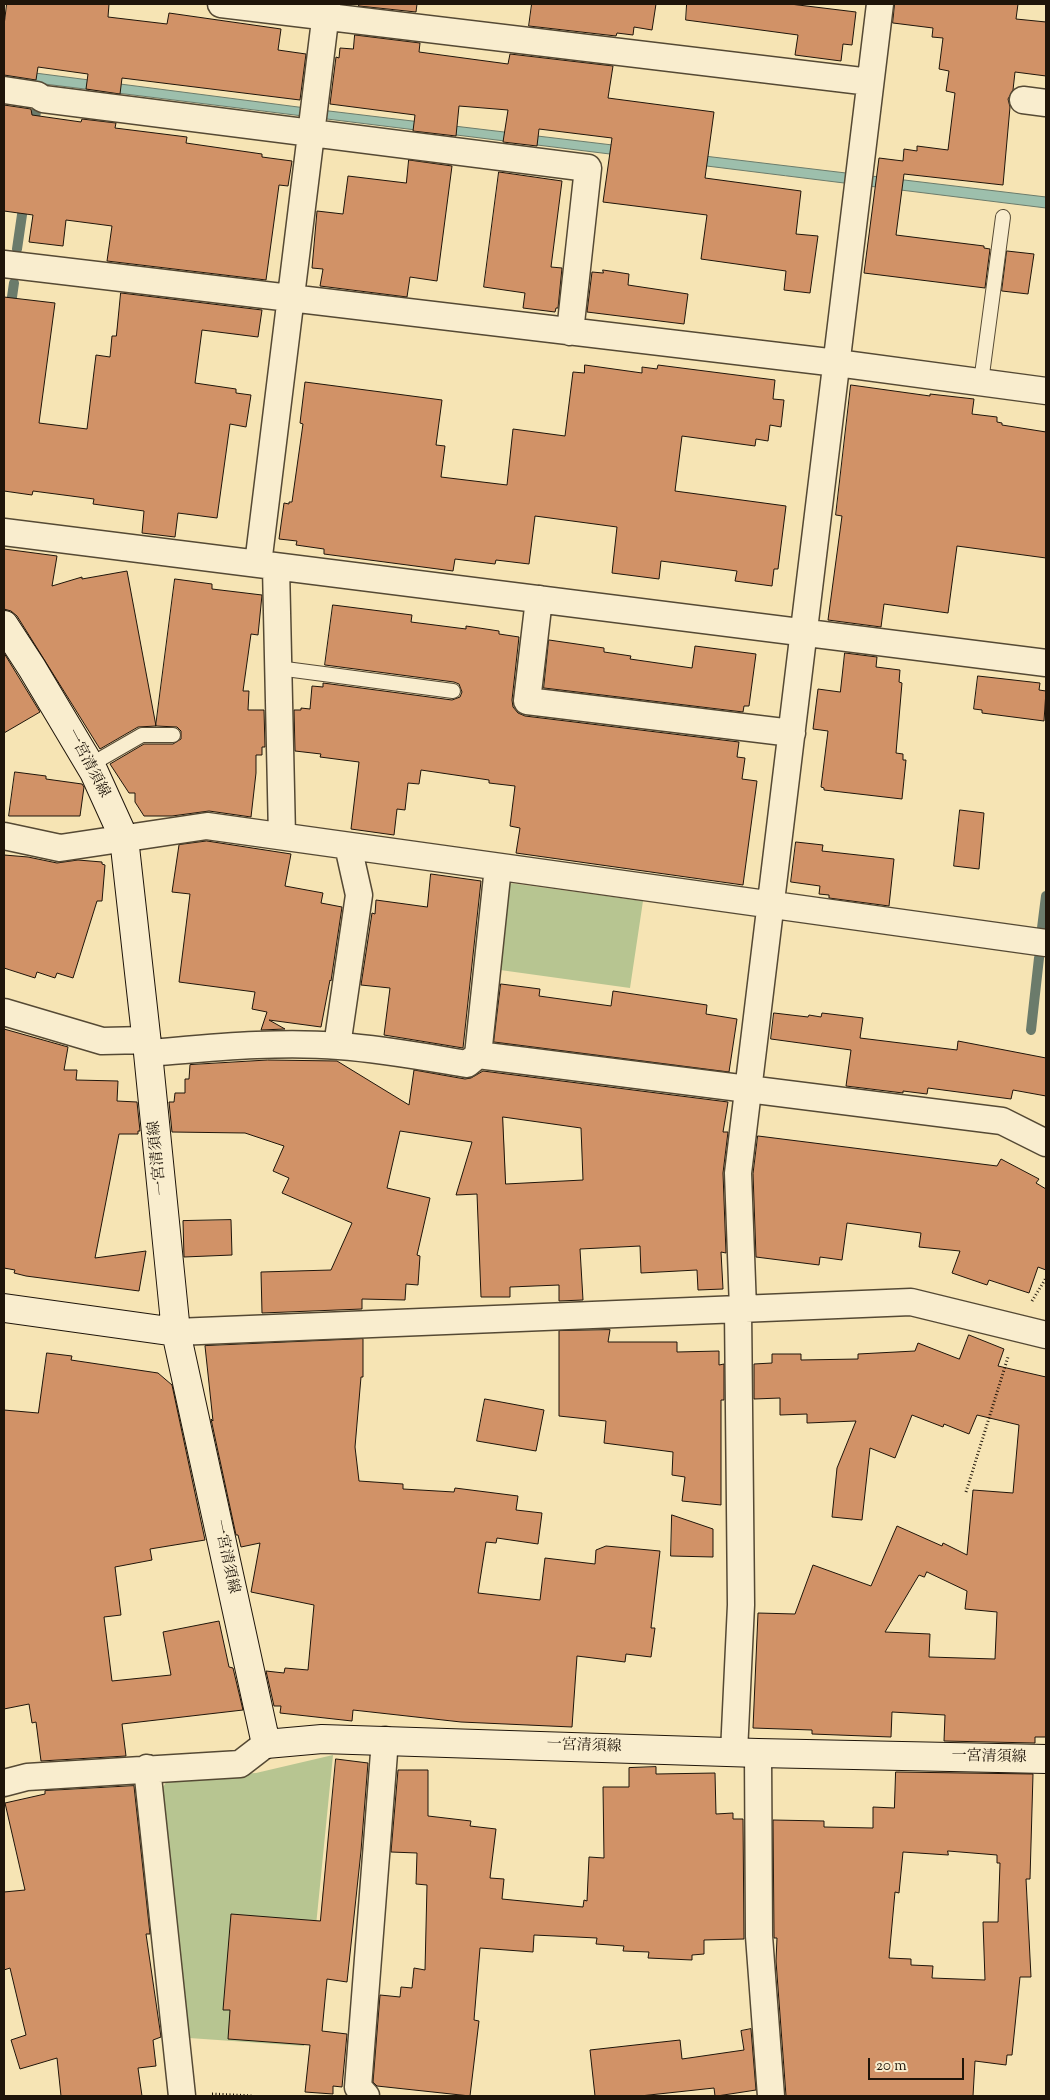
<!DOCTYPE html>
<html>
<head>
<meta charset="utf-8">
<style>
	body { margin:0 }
	#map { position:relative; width:1050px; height:2100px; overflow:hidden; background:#f6e4b4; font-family:"Sorts Mill Goudy",serif }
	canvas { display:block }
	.frame { position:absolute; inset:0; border:5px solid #1f150a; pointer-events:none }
	.scale { position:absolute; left:868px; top:2058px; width:96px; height:22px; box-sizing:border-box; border:2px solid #1f150a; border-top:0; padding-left:6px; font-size:15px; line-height:18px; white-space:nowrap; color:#1f150a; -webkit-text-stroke:4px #f9edce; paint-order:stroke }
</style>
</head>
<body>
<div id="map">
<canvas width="1050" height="2100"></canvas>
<div class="frame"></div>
<div class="scale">20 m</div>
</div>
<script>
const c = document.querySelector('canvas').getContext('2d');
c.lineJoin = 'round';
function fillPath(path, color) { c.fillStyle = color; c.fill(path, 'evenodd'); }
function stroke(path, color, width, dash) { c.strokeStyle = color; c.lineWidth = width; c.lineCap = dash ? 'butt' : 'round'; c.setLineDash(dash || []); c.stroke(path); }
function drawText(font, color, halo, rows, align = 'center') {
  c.font = font + ' "Sorts Mill Goudy","Noto Serif JP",serif'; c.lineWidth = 4; c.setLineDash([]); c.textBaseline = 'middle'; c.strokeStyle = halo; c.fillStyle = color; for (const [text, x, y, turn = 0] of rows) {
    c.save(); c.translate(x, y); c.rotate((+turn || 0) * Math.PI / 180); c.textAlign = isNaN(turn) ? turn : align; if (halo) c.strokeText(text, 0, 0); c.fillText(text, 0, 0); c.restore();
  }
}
fillPath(new Path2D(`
	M502,882L643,901L630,988L493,969Z
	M333,1755L304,2046L189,2038L161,1790L169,1778L256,1773Z`), '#b7c591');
const water = new Path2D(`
	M4,69L329,111L1046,197V208L4,79Z`);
fillPath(water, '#9dbfac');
stroke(water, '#6b7b6b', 1);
stroke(new Path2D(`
	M33,129L36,112
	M17,249L24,201
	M10,311L14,283
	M1042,928L1046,896
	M1031,1030L1039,958`), '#6b7b6b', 10);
const building = new Path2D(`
	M7,4H109L108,17L167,24L169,13L281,29L278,50L306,54L300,100L122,78L120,94L86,89L88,74L38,67L36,80L4,75V26Z
	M359,4H417L416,12L359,6Z
	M532,4H656L652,30L634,27L633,35L617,33L616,36L529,26Z
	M687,4H790L856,12L852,45L843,44L841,61L795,55L798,35L686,20Z
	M895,4H1018L1016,19L1046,22V76L1015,72L1013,90L1008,99L1010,107L1003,185L904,174L896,235L984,246V248L990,249L985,288L864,273L879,158L903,161L904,149L917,151V146L948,150L955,93L946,91L949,71L939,69L943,38L932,37L933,28L893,23Z
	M355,35L420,43L419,52L508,64L510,54L613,66L608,98L714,112L705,178L801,191L796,234L818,236L810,293L784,290L786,271L701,259L707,215L603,202L612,138L539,129L537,146L503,142L508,110L459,106L456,136L413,131L415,115L330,104L336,57L339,58L340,48L353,49Z
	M4,105L31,109L32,115L81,122L82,119L116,123L115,128L187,137L186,143L262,154V157L292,161L288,186L279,185L266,280L107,261L112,226L66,220L63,246L29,242L33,215L4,211Z
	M409,160L452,166L437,281L410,277L407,297L320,286L323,269L312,268L317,211L343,214L348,176L406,183Z
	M499,172L562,181L551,267L562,268L558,308H556L555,312L523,308L525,293L484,287Z
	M1007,251L1034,254L1028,294L1002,291Z
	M603,270L629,274L628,285L688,294L684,324L587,312L592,272L603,273Z
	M121,293L262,310L258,337L202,330L195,383L236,389V393L251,395L246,427L230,424L217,518L178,513L175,537L142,533L144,511L93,504L94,499L33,491L32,495L4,491V297L55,303L39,423L87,429L96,355L110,357L112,336H116Z
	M585,365L642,373V367L657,369L658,365L775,380L773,399L784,400L781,427L770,425L768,441L756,439L755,446L682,436L675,491L786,506L778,569H774L772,586L735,581L737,571L661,561L659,579L612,573L617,527L535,516L529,564L496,560L495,564L455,559L453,571L324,554V549L296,545L297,541L279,539L284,503L289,504V502H292L303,424L300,423L305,382L442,400L436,445L445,446L441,477L507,485L513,429L565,436L573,372L584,373Z
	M851,385L930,396V394L974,399L972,414L997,417V422L1002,423V425L1046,432V558L957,546L948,613L884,604L881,627L828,620L842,516L836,515Z
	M4,549L57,556L52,586L82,577V579L127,571L156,726L138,727L100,749L17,616L11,611L4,609Z
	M175,579L212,584V589L262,595L258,635L251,634L243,691H249L248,710H264L265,747H262V755H256V773L251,817L209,811L172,816H144L135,802V793H129L110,764L144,744H173L181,739V731L177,727L156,726Z
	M333,605L412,615L411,622L466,629V626L499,631V634L519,637L512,700L513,707L518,713L525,716L739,742L737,757L745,758L742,779L757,781L743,885L516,853L520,828L510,826L515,786L489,783V780L421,770L419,784L408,783L405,810L397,809L394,835L351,829L359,762L320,757L321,754L295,751L294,710H301V708L310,709L312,686L323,687V683L452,700L460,697L462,692L459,684L454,682L325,665Z
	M549,640L604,648V652L631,656L630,659L692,668L695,646L756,654L749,706H744L743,712L544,688Z
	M4,653L40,712L4,733Z
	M845,653L877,657L876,667L900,670L899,682L902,683L896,753L903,754V760H906L902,799L824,790V788L821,787L828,731L813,729L818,689L840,692Z
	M978,676L1040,683L1039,690L1046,691L1044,721L982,713V710L974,709Z
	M15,772L46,776V779L82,784L84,787L80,816H9Z
	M960,810L984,813L979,869L954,866Z
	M207,841L291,854L285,886L323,893L321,903L342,907L331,981L330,980L321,1027L269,1020L285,1029L261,1030L267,1012L252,1009L255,992L179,982L190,894L172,892L179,845Z
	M796,842L823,845L822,851L894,859L889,906L829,898V895L819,894L820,886L791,882Z
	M4,855L28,857L57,863L78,860L102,862V864L105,865L102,901H97L73,978L57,973L55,978L37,972L35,978L4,968Z
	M431,874L481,881L463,1048L384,1035L390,988L361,985L372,913L375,914L376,900L427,907Z
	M501,984L540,989L539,996L611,1006L613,991L707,1005L706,1014L737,1019L729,1072L494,1042Z
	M774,1013L808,1017L809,1015L821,1017L822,1013L863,1018L860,1038L957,1050L958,1041L1046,1058V1096L1013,1090L1011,1099L928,1088L927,1094L903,1091V1093L846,1086L851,1050L771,1039Z
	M4,1029L68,1047L64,1070H77L76,1080L118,1081L117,1101L137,1102L140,1131H138V1134H119L95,1258L146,1251L139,1291L26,1276L14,1273L15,1270L4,1268Z
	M268,1060L337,1061L409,1105L414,1070L465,1079L471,1078L483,1071L728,1102L723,1132H728L723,1173L726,1253L721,1252L723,1289L698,1290L697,1270L641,1273L640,1246L580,1249L583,1300L559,1301V1285L510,1287V1297H481L477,1194L456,1195L472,1142L400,1131L387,1188L430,1198L417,1255L420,1256L418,1285L406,1284L405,1300L362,1299V1309L262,1313L261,1272L331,1270L352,1223L282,1193L289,1178L273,1171L284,1146L245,1133L172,1132L169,1102H174L175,1093H185V1079H189L190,1065ZM503,1117L581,1128L583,1180L506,1184Z
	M758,1136L997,1166L1001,1159L1039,1179L1036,1183L1046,1189V1270L1038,1267L1029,1293L989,1280L987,1285L952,1273L960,1251L919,1247L921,1233L847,1223L842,1260L820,1257L819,1265L756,1257L753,1174Z
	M231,1220L232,1255L184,1257L183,1221Z
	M610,1330L608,1342H677V1352L719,1351V1365L724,1364V1400H721V1505L682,1501L685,1477L672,1475L673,1452L604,1443L606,1421L559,1416V1331Z
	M969,1335L1004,1349L998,1366L1046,1377V1737H1035V1743L944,1741L945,1715L892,1712L891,1737L812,1734V1730L753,1728L758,1613L795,1614L813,1565L871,1586L897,1526L942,1546L943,1543L967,1555L973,1490L1013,1493L1019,1425L977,1415L969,1434L944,1424L943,1427L912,1415L895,1458L870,1448L862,1520L832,1517L837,1468L856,1421L807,1423V1414L780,1415V1398L754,1399V1364L772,1363V1354H801V1360L858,1359V1354L915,1351L918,1343L959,1359ZM927,1572L967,1591L965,1609L997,1612L995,1659L929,1657L930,1634L885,1632L919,1575L924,1577Z
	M363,1339V1377H361L355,1447L359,1481L403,1484V1489L454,1492L455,1488L518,1496L516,1510L542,1513L538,1544L497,1538L496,1543L486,1542L478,1593L540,1600L545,1558L595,1564L596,1550L606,1546L660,1551L651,1628H655L651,1657L626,1654L625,1662L577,1656L572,1727L461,1722L353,1710L352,1721L280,1713L281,1706H274L266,1671L284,1673L285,1668L308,1670L314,1605L251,1592L260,1543L241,1547L238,1535H236L211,1419L213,1421L205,1346Z
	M47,1353L72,1356L71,1360L158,1373L172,1385L205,1540L150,1549L152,1560L115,1567L121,1615L104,1617L112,1681L171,1675L163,1632L219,1621L229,1667L233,1668L243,1710L122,1724L126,1756L41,1761L36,1722L32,1723L29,1704L4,1709V1410L38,1413Z
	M485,1399L544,1410L536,1451L477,1441Z
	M672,1515L713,1529V1557L671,1556Z
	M336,1759L368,1763L361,1851L347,1982L327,1979L322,2031L347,2034L342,2087L333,2086V2094L305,2092L310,2045L228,2039L230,2010H223L231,1914L320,1921Z
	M656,1767V1774L715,1773L716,1814L733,1813V1819H743L744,1939L704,1940V1954L692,1955V1960L648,1958L649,1952L623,1951L624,1946L596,1944L597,1938L534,1935L533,1952L480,1948L474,2020L479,2021L470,2096L377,2086L373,2082L380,1995L400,1997L401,1987L412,1988L414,1968L425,1970L427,1885L416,1884L417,1853L391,1852L398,1770H428V1816L471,1821L470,1826L496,1829L490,1878L504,1879L502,1899L583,1907L584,1900L587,1901L589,1857L604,1858L603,1787H629V1768Z
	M896,1772L1033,1774L1030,1879H1026L1031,1977H1020L1012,2055H1007L1006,2065L975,2061L973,2096H786L776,1961L777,1938H774V1935L773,1820L824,1821V1827L873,1828V1807L894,1808ZM948,1851L997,1855V1863H1000L998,1922H983L985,1980L932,1978L933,1966L911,1965V1959L889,1958L895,1892L899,1893L903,1852L948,1855Z
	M134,1786L150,1934H146L161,2037L153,2040L156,2066L138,2068L142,2096H61L57,2058L20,2069L11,2040L26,2035L10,1968L4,1970V1892L25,1890L5,1803L45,1794V1791Z
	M751,2029L756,2090L717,2096H715L714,2088L640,2096H595L590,2050L680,2040L682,2059L744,2050L741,2031Z`);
fillPath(building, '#d19267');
stroke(building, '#1f150a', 1);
const lane = new Path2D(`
	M981,382L1003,217
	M278,668L453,691
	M90,765L142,735H173`);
const street = new Path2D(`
	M221,4L870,82
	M4,90L37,95L43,99L588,168L570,332
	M1023,100L1046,103
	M4,264L837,363L1046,391
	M4,532L1046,663
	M258,564L327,4
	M276,567L282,836
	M539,599L527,701L792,733
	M4,836L60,848L207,826L1046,943
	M4,1012L102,1041L147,1040
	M337,1046L359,895L348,846
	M148,1053C211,1048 275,1041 339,1046C382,1049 425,1057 467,1064L478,1055L1002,1121L1046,1143
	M478,1055L498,867
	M743,1309L738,1173L880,4
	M176,1332L911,1302L1046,1335
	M734,1752L741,1605L738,1309
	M758,1753L759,1936L771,2096
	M147,1768L182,2096
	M4,1783L27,1777L240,1764L266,1744
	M366,2096L358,2087L385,1740`);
const secondary = new Path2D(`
	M4,625L32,668L94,772L124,838L148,1053L176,1332L266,1744L322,1739L758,1753L1046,1759
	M4,1308L176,1332`);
stroke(lane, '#554934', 16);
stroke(street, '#554934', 29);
stroke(secondary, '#1f150a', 30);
stroke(new Path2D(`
	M1032,1301L1046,1278
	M966,1492L1008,1357
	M212,2094L253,2096`), '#1f150a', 3, [1, 2.5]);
stroke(lane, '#f9edce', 14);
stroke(street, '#f9edce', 26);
stroke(secondary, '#f9edce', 28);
drawText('15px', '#1f150a', '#f9edce', [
	["一宮清須線",87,764,62],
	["一宮清須線",159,1158,-96],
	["一宮清須線",225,1557,78],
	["一宮清須線",584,1747,2],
	["一宮清須線",989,1758,1]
]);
</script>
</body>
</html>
